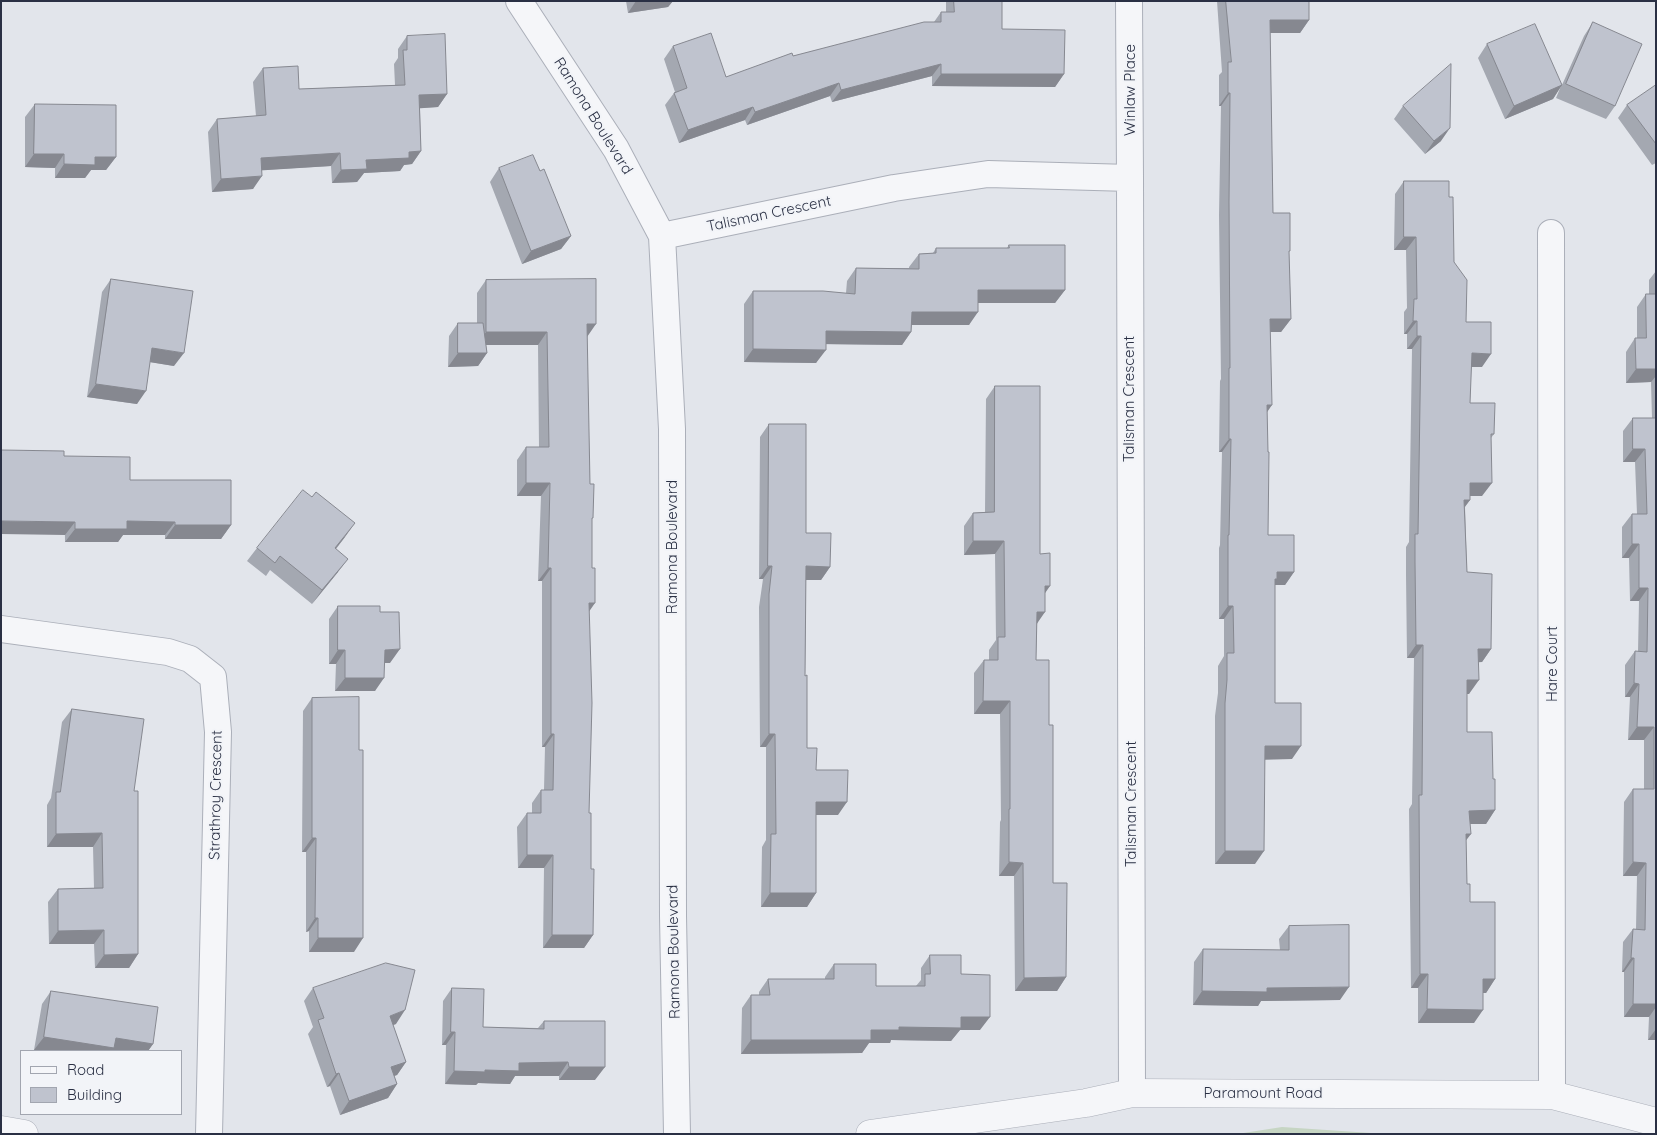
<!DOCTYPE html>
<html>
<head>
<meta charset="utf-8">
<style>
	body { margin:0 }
	#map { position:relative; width:1657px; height:1135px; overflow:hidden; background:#e2e5eb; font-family:Quicksand,sans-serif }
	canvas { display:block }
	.frame { position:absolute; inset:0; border:2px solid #2a3044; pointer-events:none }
	.legend { position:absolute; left:20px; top:1050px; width:162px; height:65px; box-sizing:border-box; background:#f2f4f8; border:1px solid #a2a6b0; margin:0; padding:6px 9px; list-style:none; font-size:15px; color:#2a3044 }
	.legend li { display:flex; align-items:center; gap:10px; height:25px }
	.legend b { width:25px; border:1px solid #a2a6b0 }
</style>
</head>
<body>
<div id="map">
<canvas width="1657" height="1135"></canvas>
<div class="frame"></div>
<ul class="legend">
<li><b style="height:6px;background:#f5f6f9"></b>Road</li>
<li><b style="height:14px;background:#bfc3ce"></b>Building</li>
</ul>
</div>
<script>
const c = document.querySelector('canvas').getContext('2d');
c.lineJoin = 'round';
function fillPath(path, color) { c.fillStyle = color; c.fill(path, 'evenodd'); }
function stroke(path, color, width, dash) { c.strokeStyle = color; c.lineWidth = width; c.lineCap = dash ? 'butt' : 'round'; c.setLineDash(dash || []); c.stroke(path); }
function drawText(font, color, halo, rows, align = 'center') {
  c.font = font + ' Quicksand,sans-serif'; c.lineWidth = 4; c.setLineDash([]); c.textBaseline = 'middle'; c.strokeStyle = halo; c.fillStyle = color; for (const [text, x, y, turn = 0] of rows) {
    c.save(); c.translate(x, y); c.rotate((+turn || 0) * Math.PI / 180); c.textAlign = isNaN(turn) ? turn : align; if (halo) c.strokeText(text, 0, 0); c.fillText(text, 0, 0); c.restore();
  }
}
fillPath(new Path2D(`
	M1282,1127L1386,1134H1237Z`), '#c6d5c3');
const minor = new Path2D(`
	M519,1L616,149L662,236L672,429L673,916L677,1134
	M1129,1L1130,178
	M1551,233L1552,1095
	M662,236L894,188L988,174L1130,178L1132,1093
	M1,629L168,652L190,659L213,677L218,732L209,1134`);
const tertiary = new Path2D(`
	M1,1130L24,1134
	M870,1134L1086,1103L1132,1093L1552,1095L1656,1122`);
stroke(minor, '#abafb9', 28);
stroke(tertiary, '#abafb9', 29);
stroke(minor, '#f5f6f9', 26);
stroke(tertiary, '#f5f6f9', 28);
fillPath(new Path2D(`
	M626,1H673L668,7L628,13Z
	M946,1H1002V29L1064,74L1055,87L932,86V76L832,102L830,96L747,125L745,120L679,143L665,105L674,93L675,92L664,59L673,46L726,77L793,56L934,22L941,12H946Z
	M1217,1H1309V20L1300,33H1270L1273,213L1289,253L1291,319L1281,332H1270L1267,411L1268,535L1294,572L1285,585H1275V703L1292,759H1265L1255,864H1215V716L1218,693V666L1224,656V619H1219V548L1220,545L1222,452H1219L1220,381L1221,379L1219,215L1221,106H1219V75L1222,72Z
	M1593,22L1615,106L1606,119L1556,98L1561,86L1553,99L1505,119L1478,58L1487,44L1562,85L1584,36Z
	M407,36L447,94L438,107L420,108L421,151L412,164L404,165L400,171L364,173L357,182L332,183L331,166L262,170L253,189L212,192L208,132L217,119L256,116L253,82L263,68L299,89L395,85L394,64L398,58V49Z
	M1656,85V163L1652,165L1618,118L1627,105Z
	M35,104L116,157L106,170H91L85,178H55V168L25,167V117Z
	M1403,106L1441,141L1425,154L1394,119Z
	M499,168L540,171L571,236L561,249L522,264L490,182Z
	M1404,181L1449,197L1454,262L1466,322L1482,367H1471L1470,403L1494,434L1491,438L1482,496H1470V500L1465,507L1467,572L1491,649L1482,662H1478L1469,694H1467V732L1493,779L1495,810L1486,824H1470L1466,840L1467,884L1470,902L1495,979L1486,993H1483L1474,1023H1418V988H1411L1409,809L1412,804L1414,658H1407L1406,575V547L1409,542L1412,349H1407V334H1404V312L1407,308L1406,250H1394L1395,194Z
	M1009,245L1065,290L1055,303H978L969,325H912L911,332L902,345L826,344L816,363L744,362V304L753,291L846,293L847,281L856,268H909V267L919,254L933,253L936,248H1007Z
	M1656,271V1040H1648L1649,1017H1624V972H1622L1623,942L1633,929H1636L1637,876H1623L1624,802L1633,789H1644V740H1628L1630,697H1625V665L1635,651L1638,652L1639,601H1630L1629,558H1622V527L1632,514H1637L1635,462H1623V431L1633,418H1652L1651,382L1626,383V352L1635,338H1637V307L1646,294H1649V280Z
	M111,279L174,366L150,362L137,404L87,397L102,292Z
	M486,280L587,337L590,484L592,521L589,611V813L591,869L593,935L584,948H543L544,868H518L517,827L527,813H532V803L541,790H544L545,747H542V581H538L541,496H517V460L526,447H539L538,345H486L487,353L478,366L448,367L449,336L458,323H477V293Z
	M995,386L1040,554L1045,594L1037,624L1036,660L1049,725L1053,883L1066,977L1057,991H1015L1014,876H999L1000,822L1001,820L1000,714H974V673L984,660H989V650L996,640L995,554L964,555V526L973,513L985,512L986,399Z
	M769,424L806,533L830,567L821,580H806L805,676L807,748L816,770L838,815H816V893L807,907H761L762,847L766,840V747H760L759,607L763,579H759L760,437Z
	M64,456L130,480L231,525L221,539H165V535H123L118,542H65Z
	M345,537L336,549L338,572L312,604L270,570L266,576L247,561L257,548Z
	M338,606L380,612L390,663H385L375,691H335L336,664H329V619Z
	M312,698L359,750L354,952H309V931L306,932V852H302L303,711Z
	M72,709L134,791L138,954L129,968H95L94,944H49L48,902L58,889L94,888L93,847H47V805L51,798L62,722Z
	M1289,926L1340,1000L1261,1001L1258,1006L1193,1005L1194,962L1203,949L1280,950L1279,939Z
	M930,955L961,974L980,1030H960L951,1041L891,1040L890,1043H869L862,1053L741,1054L742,1008L751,995H759V992L768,979H825V977L834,964L876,986H916L921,980V968Z
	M313,988L396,1024L393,1025L406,1062L397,1075L394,1076L397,1084L388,1098L340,1115L330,1086L327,1087L308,1034L313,1027L304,1001Z
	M452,988L483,1027L538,1028L544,1021L595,1080H559V1076H515L510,1084L478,1083L476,1085L445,1084L446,1045H442L443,1001Z
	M51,991L153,1044L148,1051H40L34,1050L42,1004Z`), '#a4a8b1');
fillPath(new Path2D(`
	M636,1H673L668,7L628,13Z
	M1270,20H1309L1300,33H1261Z
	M941,64L932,76L832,102L841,90Z
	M941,74H1064L1055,87L932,86Z
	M839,83L830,96L747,125L755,112Z
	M1562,85L1553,99L1505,119L1514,106Z
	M1228,93H1230L1221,106H1219Z
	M447,94L438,107L410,109L419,95Z
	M753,107L745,120L679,143L688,130Z
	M1450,128L1441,141L1425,154L1434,141Z
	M421,151L412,164L404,165L400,171L364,173L357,182L332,183L341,170L366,160L409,152Z
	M340,153L331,166L252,171L261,158Z
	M34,154H64L55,168L25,167Z
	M95,157H116L106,170H91L85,178H55L64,164Z
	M262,176L253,189L212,192L221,179Z
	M571,236L561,249L522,264L531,251Z
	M1404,237H1416L1406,250H1394Z
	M978,290H1065L1055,303H969Z
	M912,312H978L969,325H902Z
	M1270,319H1291L1281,332H1260Z
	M1413,321H1417L1407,334H1404Z
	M587,324H596L587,337Z
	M826,331L911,332L902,345L817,344Z
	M486,332H547L538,345H477Z
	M1417,336H1421L1412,349H1407Z
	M152,348L184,353L174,366L143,361Z
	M753,349L826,350L816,363L744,362Z
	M458,353H487L478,366L448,367Z
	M1472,353L1491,354L1482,367H1462Z
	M1636,369H1656V376L1651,382L1626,383Z
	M96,384L146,391L137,404L87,397Z
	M1267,405H1272L1263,418Z
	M1229,439H1231L1222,452H1219Z
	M1633,449H1645L1635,462H1623Z
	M526,483H550L541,496H517Z
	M1470,483H1492L1482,496H1460Z
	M1464,500H1470L1460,513Z
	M1,521L75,522L65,535L1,534Z
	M127,521L175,522L165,535H123L118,542H65L75,529Z
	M355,523L345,537L325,562L335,548Z
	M175,525H231L221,539H165Z
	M973,541H1004L995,554L964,555Z
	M1632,544H1639L1629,558H1622Z
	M348,559L338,572L312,604L322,590Z
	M768,566H772L763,579H759Z
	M806,566L830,567L821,580H797Z
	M548,568H551L542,581H538Z
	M1277,572H1294L1285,585H1273Z
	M1045,586H1050L1041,599Z
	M1639,588H1648L1639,601H1630Z
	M589,603H595L586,616Z
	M1228,606H1233L1224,619H1219Z
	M1037,612H1045L1036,625Z
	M1416,645H1423L1414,658H1407Z
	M400,649L390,663H375L385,650Z
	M1478,649H1491L1482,662L1469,663Z
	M338,650H345L336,664H329Z
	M345,678H384L375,691H335Z
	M1467,680H1479L1469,694H1458Z
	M1634,683L1639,684L1630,697H1625Z
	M983,701H1010L1000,714H974Z
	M1637,727H1654L1644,740H1628Z
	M551,734H554L545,747H542Z
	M769,734H775L766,747H760Z
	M1265,746H1301L1292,759L1256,760Z
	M816,802H847L838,815H807Z
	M1495,810L1486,824H1460L1469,811Z
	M102,833L93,847H47L56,834Z
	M1466,834H1471L1461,847Z
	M312,838H316L306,852H302Z
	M1225,851H1264L1255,864H1215Z
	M527,855H553L544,868H518Z
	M1009,862L1023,863L1014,876H999Z
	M1633,862L1646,863L1637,876H1623Z
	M770,893H816L807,907H761Z
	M315,918H318L309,931L306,932Z
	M104,930L94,944H49L58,931Z
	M552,935H593L584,948H543Z
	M318,938H363L354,952H309Z
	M138,954L129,968H95L104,955Z
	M1631,958H1634L1624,972H1622Z
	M1420,974H1428L1418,988H1411Z
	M1066,977L1057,991H1015L1024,978Z
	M1483,979H1495L1486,993H1474Z
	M1349,987L1340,1000L1261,1001L1258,1006L1193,1005L1202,991L1267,988Z
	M1633,1004H1656V1007L1649,1017H1624Z
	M1427,1009L1483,1010L1474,1023H1418Z
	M405,1010L396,1024L381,1029L390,1016Z
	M961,1017H990L980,1030H960L951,1041L891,1040L890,1043H869L862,1053L741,1054L751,1040L899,1027Z
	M1656,1029V1040H1648Z
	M451,1032H455L446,1045H442Z
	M44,1037L116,1038L153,1044L148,1051H40L34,1050Z
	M406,1062L397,1075L382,1080L391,1067Z
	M568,1062L559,1076H515L510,1084L478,1083L476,1085L445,1084L454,1071L485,1070L519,1063Z
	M569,1067H605L595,1080H559Z
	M339,1073L330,1086L327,1087L336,1074Z
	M397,1084L388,1098L340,1115L349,1101Z`), '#868890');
const building = new Path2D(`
	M954,1H1002V29L1065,30L1064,74H941V64L841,90L839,83L755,112L753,107L688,130L674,93L687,88L673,46L711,33L726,77L792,53L793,56L924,22H941V12H954Z
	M1226,1H1309V20H1270L1273,213H1290V251H1289L1291,319H1270L1272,405H1267L1268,452H1269L1268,535H1294V572H1277V579H1275V703H1301V746H1265L1264,851H1225V703L1227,680V653H1234L1233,606H1228V535H1229L1231,439H1229V368H1230L1229,202L1230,93H1228V62H1231Z
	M1593,22L1642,44L1615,106L1566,84Z
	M1535,24L1562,85L1514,106L1487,44Z
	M445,34L447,94L419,95L421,151L409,152V158L366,160L367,169L341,170L340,153L261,158L262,176L221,179L217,119L266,115L263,68L298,66L299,89L405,85L403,50H407V36Z
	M1451,64L1450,128L1434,141L1403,106Z
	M1656,85V144L1627,105Z
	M35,104L116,105V157H95V165L64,164V154H34Z
	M533,155L540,171L544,169L571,236L531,251L499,168Z
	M1404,181H1449V197H1453L1454,262L1467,280L1466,322H1491V354L1472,353L1470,403H1495L1494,434H1491L1492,483H1470V500H1464L1467,572L1492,574L1491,649H1478L1479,680H1467V732H1492L1493,779H1495V810L1469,811L1471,834H1466L1467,884H1470V902H1495V979H1483V1010L1427,1009L1428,974H1420L1419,795H1422L1423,645H1416L1415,562V534H1418L1421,336H1417V321H1413L1414,299H1417L1416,237H1404Z
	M1009,245H1065V290H978V312H912L911,332L826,331V350L753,349V291H823L855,294L856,268L919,269V254L936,253V248H1009Z
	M111,279L193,291L184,353L152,348L146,391L96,384Z
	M596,279V324H587L590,484H594L593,518H592V568H595V603H589L592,703L589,813H591V869H594L593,935H552L553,855H527V813H541V790H553L554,734H551V568H548L550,483H526V447H549L547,332H486V280Z
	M1646,294H1656V369H1636L1635,338H1646Z
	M458,323H483L487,353H458Z
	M995,386H1040V554L1050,553V586H1045V612H1037L1036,660H1049V725H1053V883H1067L1066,977L1024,978L1023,863L1009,862V809H1010V701H983L984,660H998V637H1005L1004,541H973V513L994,512Z
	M1633,418H1656V1004H1633L1634,958H1631L1633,929L1645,930L1646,863L1633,862V789H1654V727H1637L1639,684L1634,683L1635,651L1647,652L1648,588H1639V544H1632V514H1647L1645,449H1633Z
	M769,424H806V533H831L830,567L806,566L805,676L807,675V748H817L816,770H848L847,802H816V893H770L771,834H776L775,734H769V594L772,566H768Z
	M1,450L64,451V456L130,457V480H231V525H175V522L127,521V529H75V522L1,521Z
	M303,490L312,497L316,492L355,523L335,548L348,559L322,590L280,556L275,563L257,548Z
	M338,606H380V612H399L400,649L385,650L384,678H345V650H338Z
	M359,697V750H363V938H318V918H315L316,838H312V698Z
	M72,709L144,719L134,791H138V954L104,955V930L58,931V889L103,888L102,833L56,834V792H60Z
	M1349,925V987L1267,988V992L1202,991L1203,949L1289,950V926Z
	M930,955H961V974L990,975V1017H961V1028L899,1027V1030H871V1040H751V995H770L768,979H834V964H876V986H925V974H930Z
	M386,963L415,970L405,1010L390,1016L406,1062L391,1067L397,1084L349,1101L339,1073L336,1074L318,1020L324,1018L313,988Z
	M452,988L484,989L483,1027L544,1029V1021H605V1067H569L568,1062L519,1063V1071L485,1070V1072L454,1071L455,1032H451Z
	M51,991L158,1007L153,1044L116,1038L114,1048L44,1037Z`);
fillPath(building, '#bfc3ce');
stroke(building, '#868890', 1);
drawText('15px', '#2a3044', '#f2f4f8', [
	["Winlaw Place",1130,90,-90],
	["Ramona Boulevard",593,116,58],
	["Talisman Crescent",769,214,-12],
	["Talisman Crescent",1129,399,-90],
	["Ramona Boulevard",672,547,-90],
	["Hare Court",1552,664,-90],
	["Strathroy Crescent",216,795,-89],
	["Talisman Crescent",1131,804,-90],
	["Ramona Boulevard",674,952,-91],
	["Paramount Road",1263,1093]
]);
</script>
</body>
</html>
